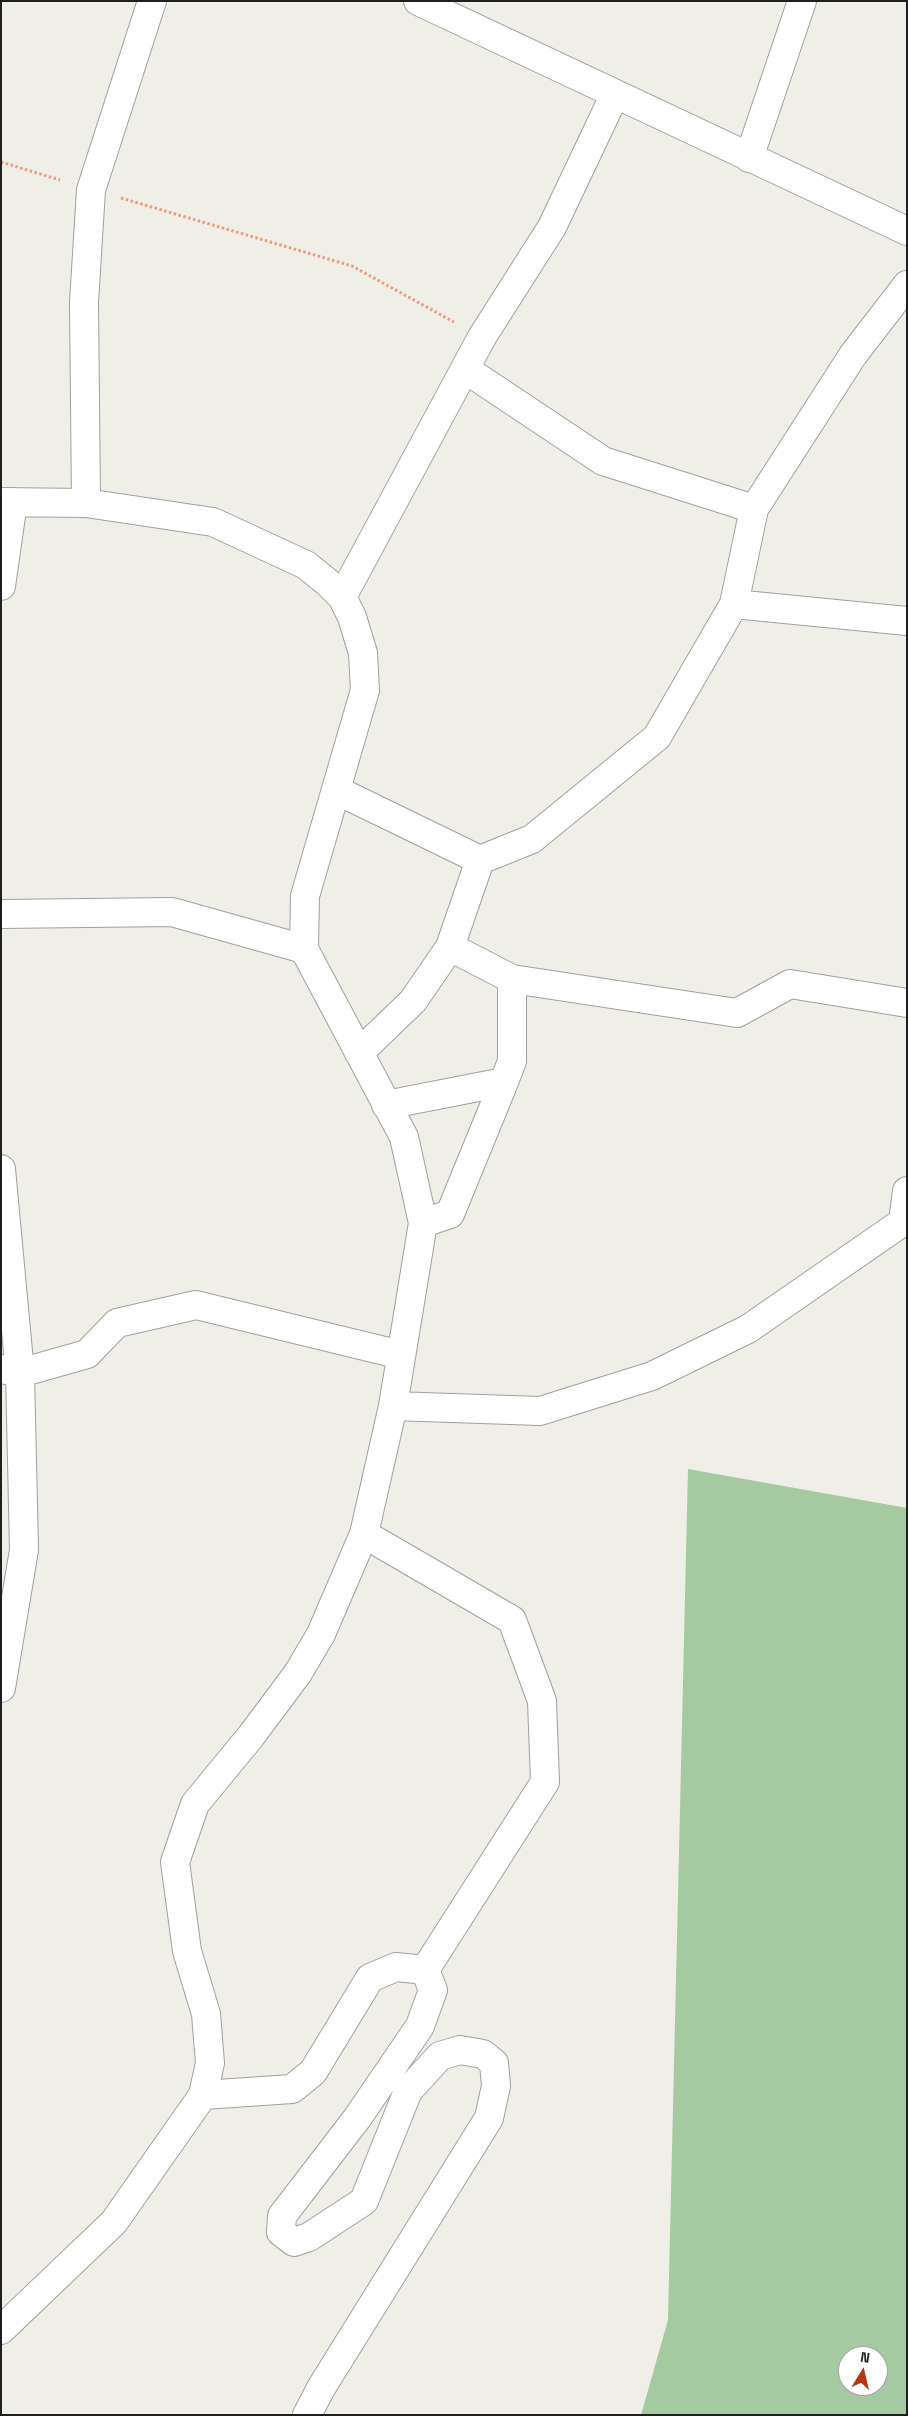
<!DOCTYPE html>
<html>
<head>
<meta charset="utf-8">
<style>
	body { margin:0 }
	#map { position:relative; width:908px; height:2416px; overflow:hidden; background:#efeee7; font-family:"Space Grotesk",sans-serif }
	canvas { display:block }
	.frame { position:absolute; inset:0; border:2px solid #1f1f1f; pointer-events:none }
	.north { position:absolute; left:838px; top:2346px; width:50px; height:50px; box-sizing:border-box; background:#fff; border:1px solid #a5a5a5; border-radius:50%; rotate:9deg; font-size:14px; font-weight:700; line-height:20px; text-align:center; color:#1f1f1f }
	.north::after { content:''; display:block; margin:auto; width:18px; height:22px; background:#b63719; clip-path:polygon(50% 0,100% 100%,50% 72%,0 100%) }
</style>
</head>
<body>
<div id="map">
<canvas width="908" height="2416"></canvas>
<div class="frame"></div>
<div class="north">N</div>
</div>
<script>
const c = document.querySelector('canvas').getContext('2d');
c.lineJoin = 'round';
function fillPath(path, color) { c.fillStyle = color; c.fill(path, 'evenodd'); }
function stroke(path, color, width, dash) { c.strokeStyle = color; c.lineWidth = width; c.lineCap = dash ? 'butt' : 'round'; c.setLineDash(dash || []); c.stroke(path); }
fillPath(new Path2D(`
	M688,1469L907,1508V2415H641L668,2320ZM848,2356H878V2386H848Z`), '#a5c9a1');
const minor = new Path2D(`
	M418,1L907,231
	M749,158L802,1
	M465,369L603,461L754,509
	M1,502L86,503
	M1,586L13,502
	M342,597L482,337L552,227L615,94
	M734,604L907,621
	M336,790L480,860L532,839L657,737L734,604L754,509L853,355L907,285
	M1,914L172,912L304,949
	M450,947L512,979L737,1013L790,984L907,1003
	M359,1053L413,1001L450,947L480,860
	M386,1105L504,1082
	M1,1169L20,1373L24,1550L1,1688
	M903,1222L907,1191
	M423,1223L450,1214L504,1082L512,1061V979
	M2,1369L20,1373L87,1354L117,1323L196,1305L401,1355
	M393,1406L540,1411L652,1376L748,1329L907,1219
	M364,1534L512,1620L542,1701L545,1782L425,1970
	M203,2095L292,2089L313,2072L370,1978L396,1967L425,1970
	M1,2330L114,2222L203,2095L210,2063L206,2014L187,1951L175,1862L195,1804L251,1736L298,1673L321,1634L364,1534L393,1406L423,1223L404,1137L304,949L305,896L365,690
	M307,2415L321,2388L489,2118L496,2086L494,2063L483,2054L460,2050L440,2056L408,2091L364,2201L309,2237L294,2242L281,2232L282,2216L358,2117L420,2026L433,1990L425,1970`);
const tertiary = new Path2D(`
	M152,1L91,190L84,302L86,503L213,522L306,565L327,582L342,597L352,617L363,653L365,690`);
stroke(minor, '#a0a0a0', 30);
stroke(tertiary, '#a0a0a0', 30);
stroke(new Path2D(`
	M1,162L60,180
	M121,198L352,266L454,322`), '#e99d7e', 3, [2.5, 2.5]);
stroke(minor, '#fff', 28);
stroke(tertiary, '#fff', 28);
</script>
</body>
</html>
